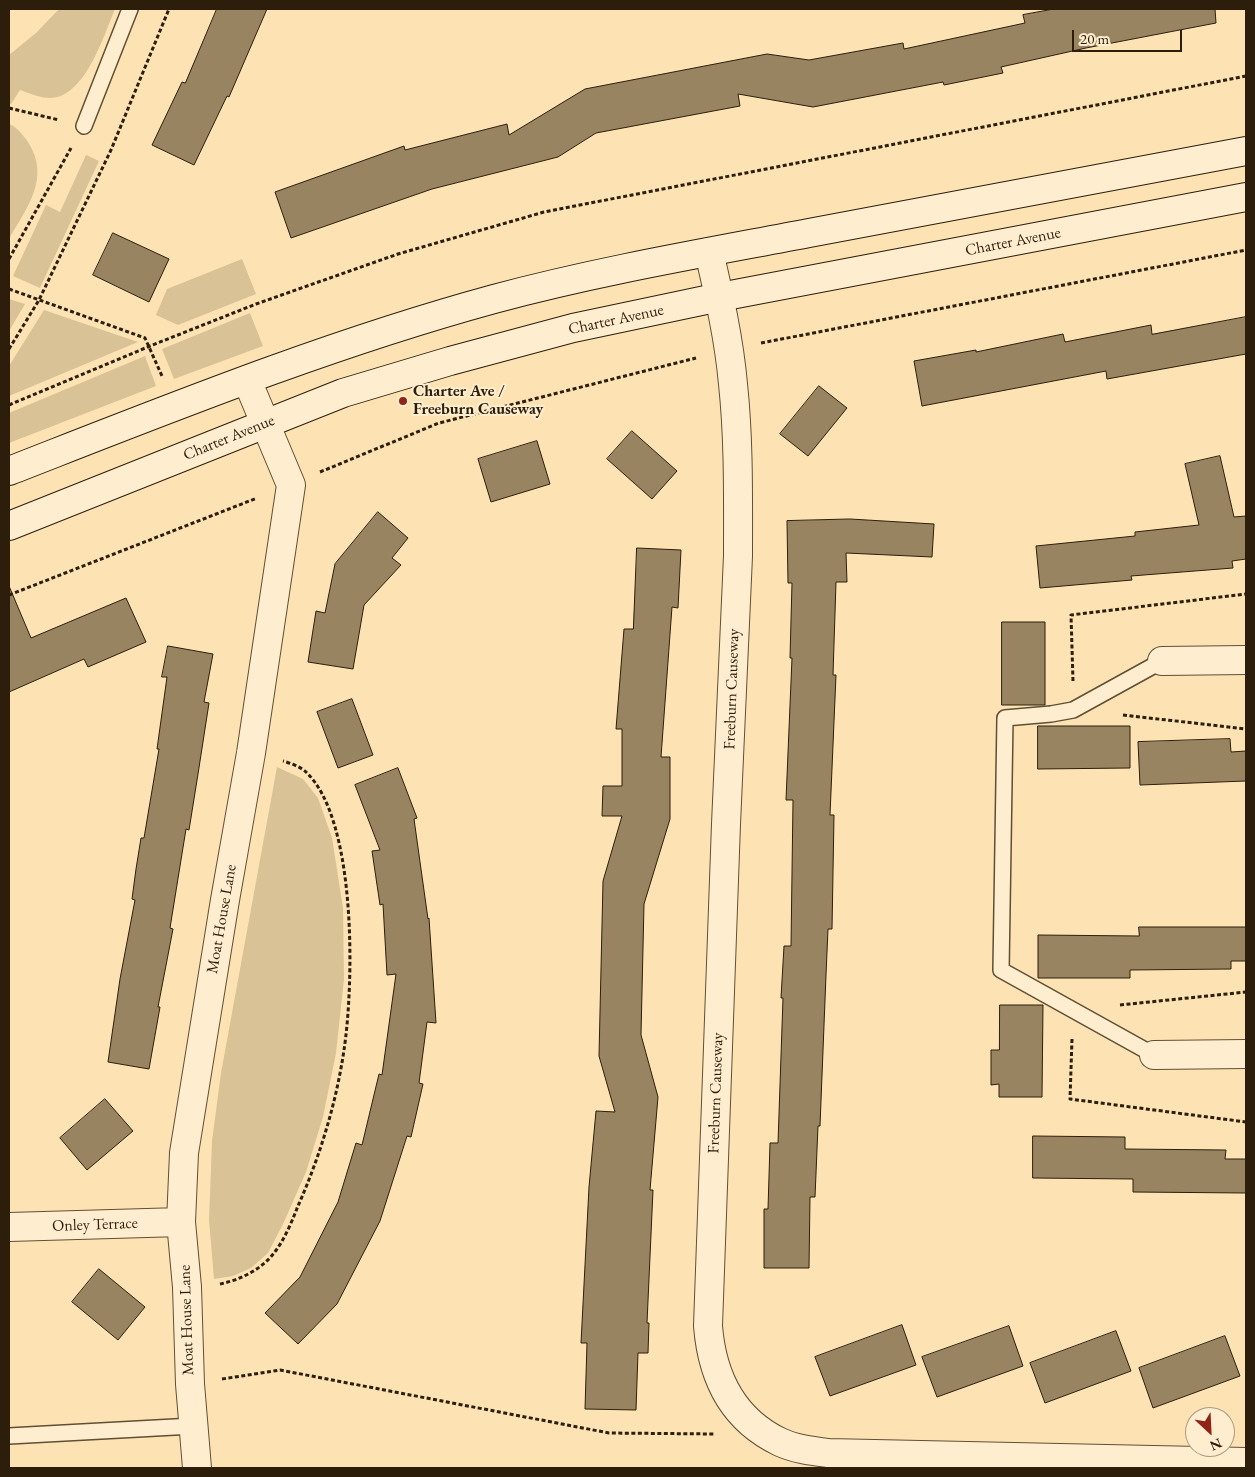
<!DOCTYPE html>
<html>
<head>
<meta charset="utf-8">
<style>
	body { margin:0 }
	#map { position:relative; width:1255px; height:1477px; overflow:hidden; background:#fde3b3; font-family:"EB Garamond",serif }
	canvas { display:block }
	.frame { position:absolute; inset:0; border:10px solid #2c1e0b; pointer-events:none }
	.north { position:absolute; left:1185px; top:1407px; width:50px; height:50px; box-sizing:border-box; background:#feedce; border:1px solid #aa9a80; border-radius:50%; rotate:155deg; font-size:14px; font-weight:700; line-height:20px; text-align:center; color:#2c1e0b }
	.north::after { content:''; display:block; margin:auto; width:18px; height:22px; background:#8f2418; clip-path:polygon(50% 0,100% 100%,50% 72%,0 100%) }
	.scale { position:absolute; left:1072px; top:30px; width:110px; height:22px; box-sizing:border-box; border:2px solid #2c1e0b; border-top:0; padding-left:6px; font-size:15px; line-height:18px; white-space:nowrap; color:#2c1e0b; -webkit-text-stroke:4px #feedce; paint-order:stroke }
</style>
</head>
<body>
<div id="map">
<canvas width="1255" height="1477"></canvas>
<div class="frame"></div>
<div class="north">N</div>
<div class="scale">20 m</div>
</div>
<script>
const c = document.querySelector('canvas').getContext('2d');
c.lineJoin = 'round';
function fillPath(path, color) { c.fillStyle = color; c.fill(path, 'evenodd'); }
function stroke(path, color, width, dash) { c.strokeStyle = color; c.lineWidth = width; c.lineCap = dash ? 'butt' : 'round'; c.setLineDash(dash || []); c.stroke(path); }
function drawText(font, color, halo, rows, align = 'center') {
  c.font = font + ' "EB Garamond",serif'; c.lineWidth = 4; c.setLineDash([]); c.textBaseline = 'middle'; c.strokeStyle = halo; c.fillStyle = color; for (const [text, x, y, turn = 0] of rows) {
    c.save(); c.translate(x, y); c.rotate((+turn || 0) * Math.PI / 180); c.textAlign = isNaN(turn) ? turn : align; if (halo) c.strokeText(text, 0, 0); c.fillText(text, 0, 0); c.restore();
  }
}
fillPath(new Path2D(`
	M59,9H115C104,35 85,98 50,98C40,98 29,93 20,90L11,104L9,103V55L36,33Z
	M9,124C17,127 23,135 28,142C51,178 27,207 9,239Z
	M86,155L99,161L40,288L13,276L46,205L60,212Z
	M242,259L256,294L178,325L156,315L167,289Z
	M9,299L25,304L9,331Z
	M44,310L138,342L9,396V366Z
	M250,313L263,346L174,379L162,349Z
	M145,356L156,386L9,443V413Z
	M277,767L303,779L318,798L332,838L343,908L344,979L336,1053L323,1117L306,1172L284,1222L268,1253L251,1268L233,1276L214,1279L209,1220L212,1141L221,1073Z`), '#d9c296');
const building = new Path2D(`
	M217,9H267L229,97L227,96L194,165L152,145L182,82L185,83Z
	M1054,9H1215L1216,23L1086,48L1001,67L1003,73L944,85L943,82L813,107L738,94L740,106L596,133L558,157L432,189L291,238L275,192L404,146L405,150L507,124L509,135L585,89L767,54L809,60L903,43L904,49L1025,23L1023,15Z
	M113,233L169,259L149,302L93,275Z
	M1246,317V354L1107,379L1106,371L922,406L914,361L976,350V352L1063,334L1065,342L1151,325L1152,334Z
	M819,386L847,408L808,456L780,434Z
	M632,431L677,471L652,499L607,459Z
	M537,441L550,484L491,502L478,459Z
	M1220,456L1234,517L1246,516V559L1232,561L1233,568L1131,576L1132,580L1040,588L1036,546L1135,536V532L1199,525L1185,464Z
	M378,512L408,538L392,558L401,565L364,605L353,669L308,662L316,611L325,613L335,564Z
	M850,519L934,524L932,557L846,553L847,582H836L833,675H836L830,815H834L832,929H828L826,975L820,1126H818L815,1197H810L809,1268H764V1209H768L770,1143H778L783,998H781L784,946H791L793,800H786L792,658H790L792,583H788L787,521Z
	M637,548L681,550L678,608L672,607L661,757H670V819L644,904L641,1035L658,1097L650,1190H653L647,1323H649L648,1353H638L636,1410L585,1409L587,1343H581L589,1187L596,1111L615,1112L599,1056L603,881L622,816H602L603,786H622V729H616L624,629H633Z
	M9,586L31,638L126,598L146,642L88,667L84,659L9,692Z
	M1002,622H1045V705H1002Z
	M168,646L213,654L204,702L209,703L198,774L189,830L186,829L170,928L173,929L158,1007H160L149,1069L108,1062L120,979L135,900L132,899L136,869L141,838H144L159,749H157L167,677H162Z
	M352,699L373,755L338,768L317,712Z
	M1038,726H1130V768L1038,769Z
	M1230,739L1231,752L1246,751V781L1140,785L1138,742Z
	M398,768L417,818L414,819L428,919L429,918L436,1023L427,1022L419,1083L423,1084L411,1137L407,1136L380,1221L337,1304L298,1344L265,1313L300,1277L338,1202L356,1143L362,1145L379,1074L382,1075L396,974L387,975L383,904L380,905L372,851L380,850L355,785Z
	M1139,927H1246V961H1231V969L1130,970V978H1038V935L1139,936Z
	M1000,1005H1043L1042,1097H999V1084L991,1085V1050H999Z
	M105,1099L133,1131L87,1170L60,1138Z
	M1033,1136L1125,1137V1149L1226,1150L1225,1159H1246V1193L1133,1192V1179L1033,1178Z
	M99,1269L145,1307L118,1340L72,1302Z
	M902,1325L916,1365L830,1396L815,1357Z
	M1009,1326L1023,1366L937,1397L922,1357Z
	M1116,1331L1131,1371L1045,1403L1030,1363Z
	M1225,1336L1240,1376L1153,1408L1139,1368Z`);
fillPath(building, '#998462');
stroke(building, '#2c1e0b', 1);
const lane = new Path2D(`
	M84,126L130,9
	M1154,1055L1001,970L1005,718L1051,714L1073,710L1162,661
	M9,1436L193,1426`);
const street = new Path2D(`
	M709,252C719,295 729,339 733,384C739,440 738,500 738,556L726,824L708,1326C712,1376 732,1419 780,1442C795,1449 812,1451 828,1453L1246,1462
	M1162,661L1246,660
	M1154,1055L1246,1054
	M9,1227L181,1222
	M197,1468L190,1384L187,1287L181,1222L184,1153L225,900L251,753L291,485L247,380`);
const secondary = new Path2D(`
	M9,471C168,409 329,344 494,299C598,271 704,253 809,233C955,205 1101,178 1246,151
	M9,526L343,393L450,361L573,328L720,297L1246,197`);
stroke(lane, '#604f35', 18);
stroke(street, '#604f35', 30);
stroke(secondary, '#2c1e0b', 30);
stroke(new Path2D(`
	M9,108L59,120
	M9,259L71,148
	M9,289L145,338L162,376
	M761,343L1246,250
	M9,349L39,300L111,150L169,9
	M9,405L150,346L256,304L398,254L544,212L1246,76
	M320,472L439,423L696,358
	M9,595L257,498
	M1073,681L1071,615L1246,594
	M1123,715L1246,729
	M1120,1005L1246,992
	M1072,1039L1070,1099L1246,1122
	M220,1284C240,1280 262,1269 274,1253C285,1239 292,1221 298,1206C320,1156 336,1104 344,1050C354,984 357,820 306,772C301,767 290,763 283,761
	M222,1379L280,1370L609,1433L715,1434`), '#2c1e0b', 3, [4, 2.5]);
stroke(lane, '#feedce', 15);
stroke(street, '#feedce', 28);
stroke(secondary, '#feedce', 28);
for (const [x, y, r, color] of [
	[403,401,5,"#8f2418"]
]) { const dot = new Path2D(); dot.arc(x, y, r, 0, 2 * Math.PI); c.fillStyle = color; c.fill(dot); stroke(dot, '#feedce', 2); }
drawText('16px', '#2c1e0b', '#feedce', [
	["Charter Avenue",1013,242,-11],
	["Charter Avenue",616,320,-12],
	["Charter Avenue",229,438,-22],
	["Freeburn Causeway",732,689,-88],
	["Moat House Lane",222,919,-80],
	["Freeburn Causeway",716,1093,-88],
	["Onley Terrace",95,1225,-2],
	["Moat House Lane",187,1320,-92]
]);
drawText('bold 16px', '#2c1e0b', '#feedce', [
	["Charter Ave /",413,392],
	["Freeburn Causeway",413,410]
], 'left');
</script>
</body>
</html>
